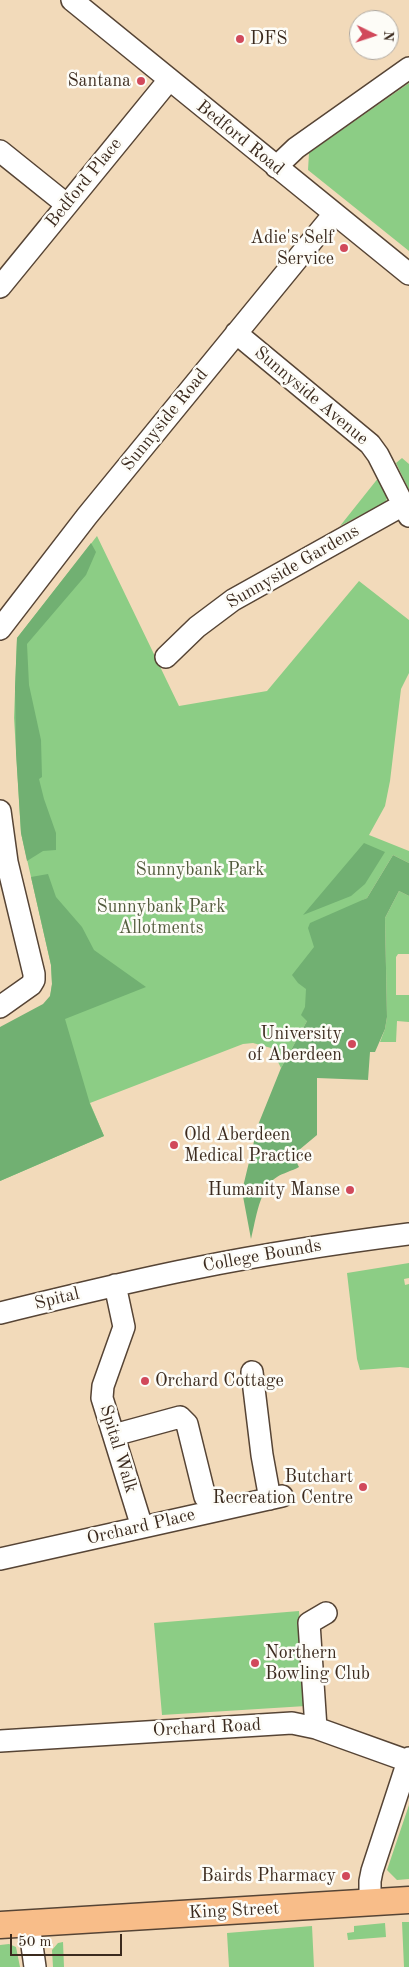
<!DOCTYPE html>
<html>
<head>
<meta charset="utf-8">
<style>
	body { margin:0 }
	#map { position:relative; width:409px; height:1967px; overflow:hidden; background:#f2daba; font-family:"Old Standard TT",serif }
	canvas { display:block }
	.north { position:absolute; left:349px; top:10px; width:50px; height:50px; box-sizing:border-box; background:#fdfcf7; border:1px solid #afa8a0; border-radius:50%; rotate:94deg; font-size:14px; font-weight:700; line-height:20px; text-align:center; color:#3b2a1e }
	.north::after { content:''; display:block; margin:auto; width:18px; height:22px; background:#d1495b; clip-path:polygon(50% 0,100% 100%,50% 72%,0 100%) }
	.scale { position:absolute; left:10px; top:1934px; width:112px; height:22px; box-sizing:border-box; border:2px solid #3b2a1e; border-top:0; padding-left:6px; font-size:15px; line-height:18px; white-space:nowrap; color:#3b2a1e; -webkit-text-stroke:4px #fdfcf7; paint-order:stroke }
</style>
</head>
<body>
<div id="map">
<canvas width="409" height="1967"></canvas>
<div class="north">N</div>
<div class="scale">50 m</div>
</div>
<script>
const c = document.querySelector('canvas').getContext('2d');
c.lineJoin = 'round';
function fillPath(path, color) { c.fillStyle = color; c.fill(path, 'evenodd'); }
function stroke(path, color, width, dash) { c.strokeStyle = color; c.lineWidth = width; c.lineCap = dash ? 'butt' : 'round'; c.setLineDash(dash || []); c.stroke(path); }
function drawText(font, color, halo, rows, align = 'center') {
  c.font = font + ' "Old Standard TT",serif'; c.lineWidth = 5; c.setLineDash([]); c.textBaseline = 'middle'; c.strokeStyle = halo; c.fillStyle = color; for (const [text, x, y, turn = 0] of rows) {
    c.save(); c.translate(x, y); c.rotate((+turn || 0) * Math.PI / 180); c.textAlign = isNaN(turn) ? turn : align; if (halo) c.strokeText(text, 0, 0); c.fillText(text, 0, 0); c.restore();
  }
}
fillPath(new Path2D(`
	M409,83V251L308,170L309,153Z
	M402,458L409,464V490L396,463Z
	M379,477L387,497L386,502L340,526Z
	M97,536L179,706L267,691L359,581L409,620V673L401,689L390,781L385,806L369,835L409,851V863L393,855L367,898L363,900L317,1003L281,1068L271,1048L253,1043L243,1044L90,1103L104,1136L0,1181V1043L46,1026L52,984L51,965L21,833L14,718L17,638Z
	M399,891L409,896V954H398L396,957V995H409V1022L397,1021L396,1042H380L385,1029L387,1017L385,918Z
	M409,1263V1278L404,1279L405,1285L409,1284V1368L400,1367L360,1370L357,1359L347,1273Z
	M299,1611L306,1706L162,1715L154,1623Z
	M409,1805V1879L397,1880L387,1870Z
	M402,1922H409V1967H404Z
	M385,1923L386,1937L348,1940L347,1933L354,1932V1926Z
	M312,1926L314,1967H229L227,1933Z
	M63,1942L64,1967H53L52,1950L58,1943Z
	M9,1944L16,1947L20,1967H0V1945Z`), '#8ccd85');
fillPath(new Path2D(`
	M91,543L96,552L86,575L27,644L29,685L41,740L42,777L39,779L44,799L56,833V850L43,851L27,861L21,833L16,753L15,688L17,638Z
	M364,843L385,852L365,884L351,896L303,915Z
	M393,855L409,863V896L399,891L385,918L387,1017L385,1029L375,1052H370L368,1080L317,1078V1135L293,1155L299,1167C292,1171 283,1173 277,1177C259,1188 256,1220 251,1239L242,1191L258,1125L281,1068L307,1021L301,1015L305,1007L306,989L298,983L292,975L314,947L308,928L310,923L367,898Z
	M48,874L56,897L82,927L94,950L146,987L65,1019L90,1104L104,1136L0,1181V1027L43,1004L50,996L52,984L51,965L31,877Z`), '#71b072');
const minor = new Path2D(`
	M72,0L409,274
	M0,151L66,204
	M276,167L296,148L409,68
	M0,287L169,80
	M236,333L370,444L378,455L409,516
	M0,629L87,516L334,214
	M166,657L197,627L233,600L403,505
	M0,811L7,862L34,974V980L31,985L0,1007
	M115,1285L124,1327L103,1386L102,1398L142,1527
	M0,1313C65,1297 130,1281 196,1268C266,1254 338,1243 409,1234
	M252,1372L262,1455L270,1499
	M114,1435L180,1417L187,1424L205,1497
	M0,1559L282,1496
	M316,1728L309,1623L326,1613
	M0,1741L292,1723L316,1728L408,1761
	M370,1903V1881L372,1871L409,1758
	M29,1924L35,1967`);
const major = new Path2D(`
	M0,1925L409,1900`);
stroke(minor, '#564435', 24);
stroke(major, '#564435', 29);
stroke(minor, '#fff', 21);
stroke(major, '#f8bd89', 26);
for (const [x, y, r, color] of [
	[240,39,5,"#d1495b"],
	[141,81,5,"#d1495b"],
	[344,248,5,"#d1495b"],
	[352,1044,5,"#d1495b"],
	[174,1145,5,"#d1495b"],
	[350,1190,5,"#d1495b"],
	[145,1381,5,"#d1495b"],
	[363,1487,5,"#d1495b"],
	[255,1663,5,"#d1495b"],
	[346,1876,5,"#d1495b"]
]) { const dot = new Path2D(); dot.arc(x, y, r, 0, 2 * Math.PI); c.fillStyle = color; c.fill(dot); stroke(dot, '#fdfcf7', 2); }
drawText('18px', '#3b2a1e', '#fdfcf7', [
	["DFS",250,39,"left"],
	["Santana",131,81],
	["Adie's Self",334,238],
	["Service",334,259],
	["University",342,1034],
	["of Aberdeen",342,1055],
	["Old Aberdeen",184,1135,"left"],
	["Medical Practice",184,1156,"left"],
	["Humanity Manse",340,1190],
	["Orchard Cottage",155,1381,"left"],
	["Butchart",353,1477],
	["Recreation Centre",353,1498],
	["Northern",265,1653,"left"],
	["Bowling Club",265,1674,"left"],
	["Bairds Pharmacy",336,1876]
], 'right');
drawText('18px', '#3b2a1e', '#fdfcf7', [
	["Bedford Road",240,138,39],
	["Bedford Place",84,183,-51],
	["Sunnyside Avenue",311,396,40],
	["Sunnyside Road",165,420,-51],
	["Sunnyside Gardens",293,567,-30],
	["College Bounds",262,1256,-10],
	["Spital",57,1299,-14],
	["Spital Walk",118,1449,73],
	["Orchard Place",141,1527,-13],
	["Orchard Road",207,1728,-3],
	["King Street",234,1911,-3]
]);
drawText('18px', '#535b3d', '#fdfcf7', [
	["Sunnybank Park",200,870],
	["Sunnybank Park",161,907],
	["Allotments",161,928]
]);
</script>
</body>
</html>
